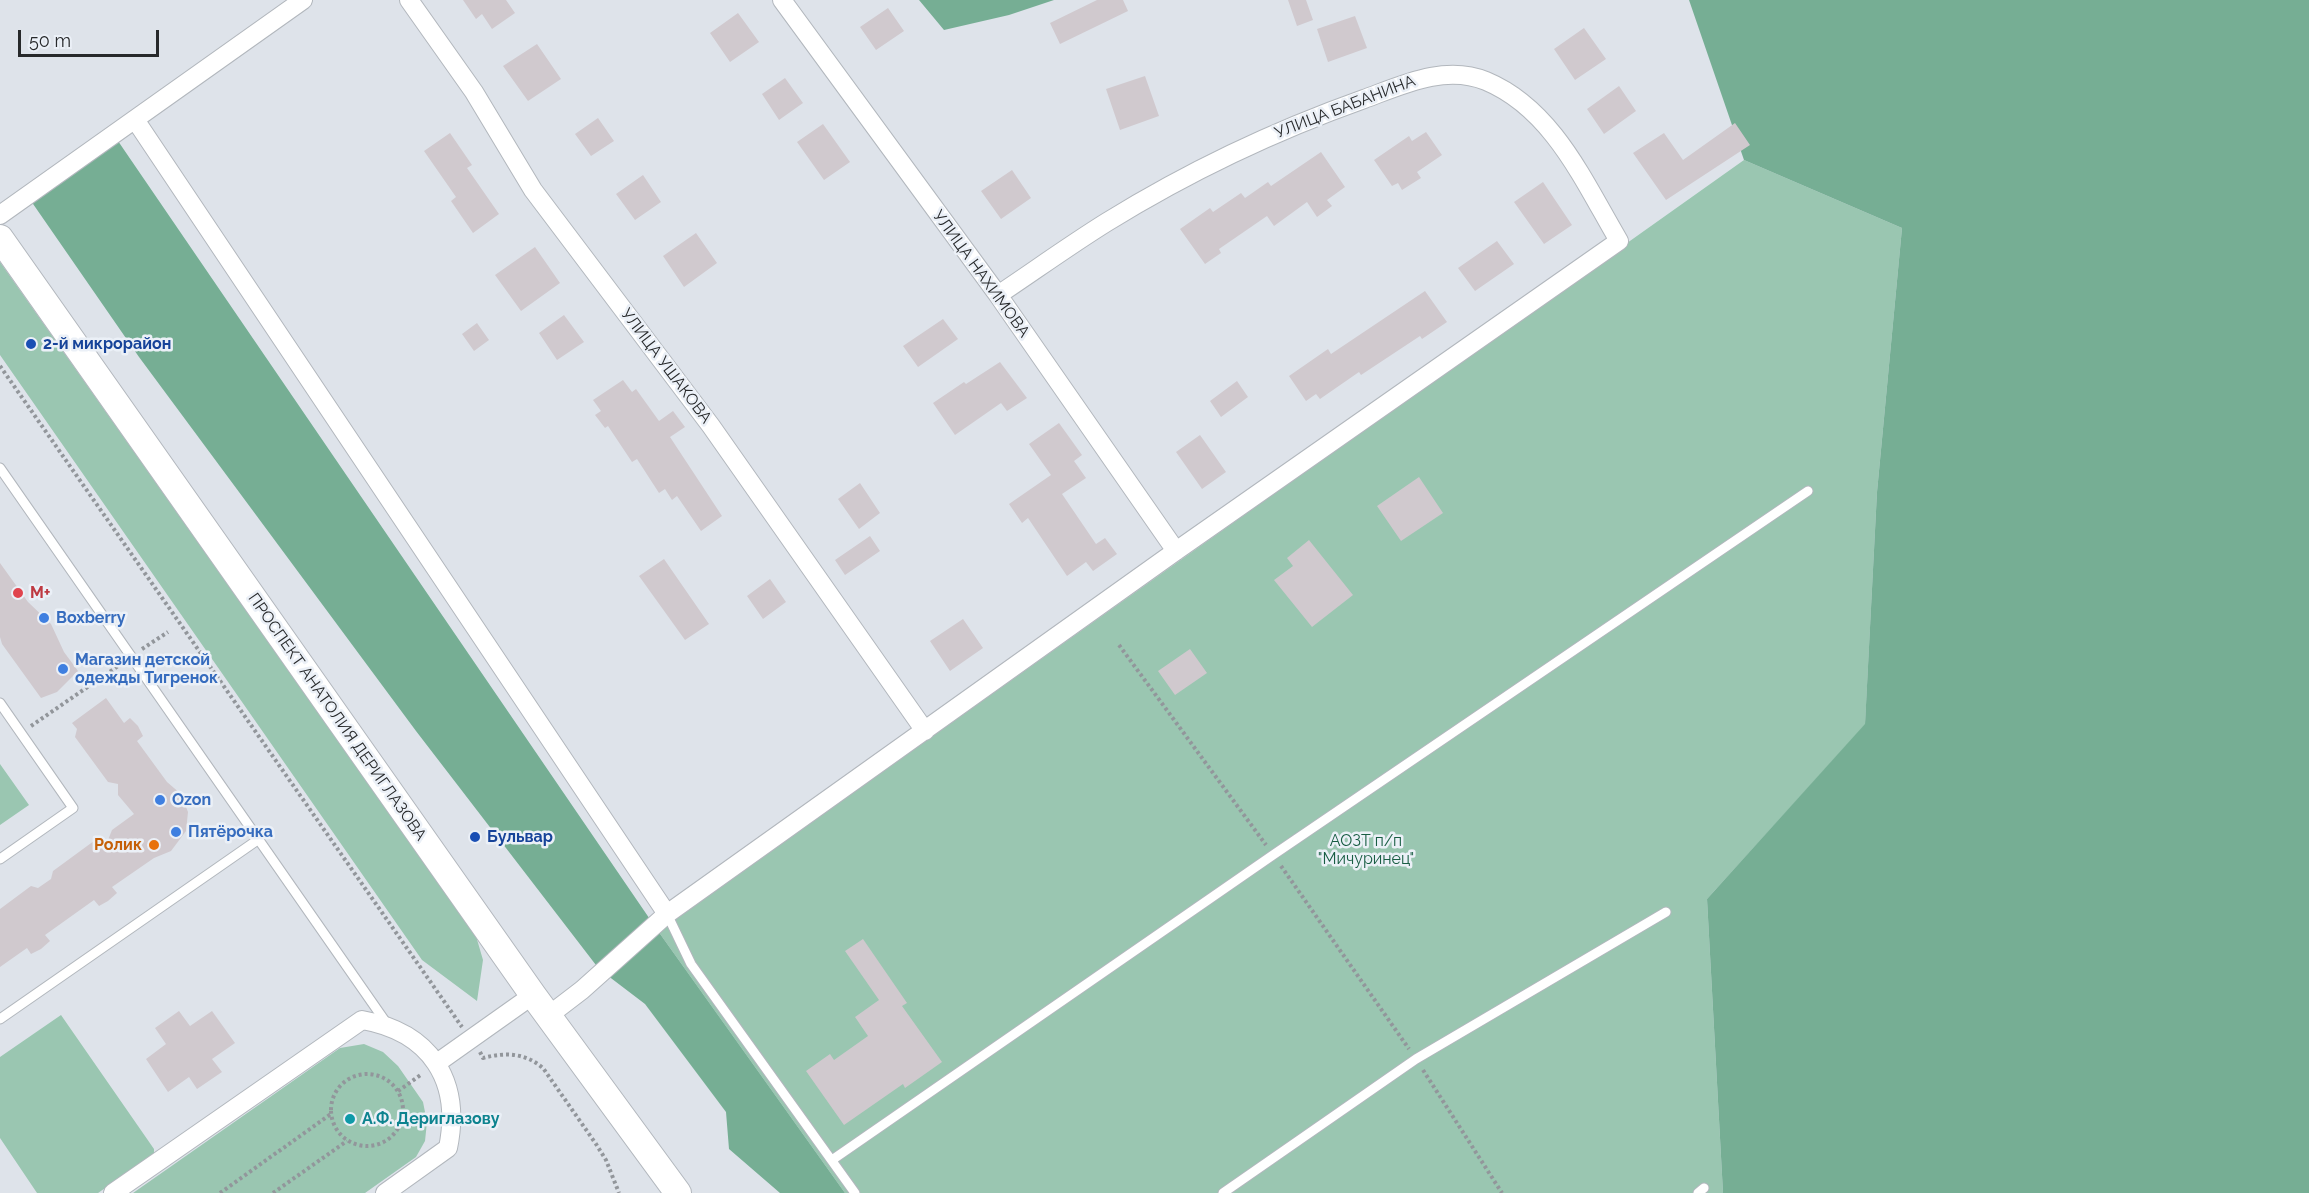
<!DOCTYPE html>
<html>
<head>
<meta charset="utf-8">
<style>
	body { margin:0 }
	#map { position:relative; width:2309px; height:1193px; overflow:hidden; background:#dee3ea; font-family:Raleway,sans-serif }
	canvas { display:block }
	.scale { position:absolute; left:18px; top:30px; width:141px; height:27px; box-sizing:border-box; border:3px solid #27292b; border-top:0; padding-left:8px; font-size:18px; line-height:21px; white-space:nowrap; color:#27292b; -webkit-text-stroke:4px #ebf0f7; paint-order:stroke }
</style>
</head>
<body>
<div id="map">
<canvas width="2309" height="1193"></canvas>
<div class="scale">50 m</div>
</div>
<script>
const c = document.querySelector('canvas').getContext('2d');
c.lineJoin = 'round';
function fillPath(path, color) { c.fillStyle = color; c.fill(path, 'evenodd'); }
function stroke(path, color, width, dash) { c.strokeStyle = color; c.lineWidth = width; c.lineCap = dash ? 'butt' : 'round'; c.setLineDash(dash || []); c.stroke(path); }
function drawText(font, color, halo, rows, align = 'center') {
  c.font = font + ' Raleway,sans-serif'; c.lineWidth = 5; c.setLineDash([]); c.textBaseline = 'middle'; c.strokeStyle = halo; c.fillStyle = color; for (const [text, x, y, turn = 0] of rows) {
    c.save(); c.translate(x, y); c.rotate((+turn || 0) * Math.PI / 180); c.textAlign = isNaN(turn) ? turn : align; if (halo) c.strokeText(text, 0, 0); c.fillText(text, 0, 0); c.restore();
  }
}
fillPath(new Path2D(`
	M1744,160L1902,228L1877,492L1865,725L1707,899L1723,1193H845L658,931Z
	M0,262L476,936L483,960L477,1001L422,960L0,355Z
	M0,764L29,805L0,825Z
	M61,1015L154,1149V1153L147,1159L98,1193H37L0,1138V1057Z
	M364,1044L383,1052L398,1066L423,1102L427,1122L425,1141L416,1157L365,1193H133L340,1048Z`), '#9ac6b1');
fillPath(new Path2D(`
	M919,0H1054L1009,15L944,30Z
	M1689,0H2309V1193H1723L1707,899L1865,724L1877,492L1902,228L1744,160Z
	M118,141L658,931L845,1193H780L729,1149L726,1112L645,1004L599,969L416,731L139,357L31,201Z`), '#76ae94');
fillPath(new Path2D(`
	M463,0H506L515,13L492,29L482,14L476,19Z
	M1097,0H1123L1128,11L1060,44L1050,23Z
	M1288,0H1306L1313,20L1297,26Z
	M888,8L904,31L876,50L860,27Z
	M738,13L759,42L730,62L710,33Z
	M1355,16L1367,48L1328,62L1317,29Z
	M1584,28L1606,59L1575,80L1554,49Z
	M537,44L561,79L528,101L503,66Z
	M1145,76L1159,116L1120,130L1106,89Z
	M785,78L803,103L779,120L762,94Z
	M1619,86L1636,111L1604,134L1587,109Z
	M598,118L614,141L591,156L575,134Z
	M1735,123L1750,145L1666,200L1633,153L1664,133L1683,160Z
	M823,124L850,162L824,180L797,142Z
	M1426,132L1442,155L1417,172L1421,178L1402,190L1398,183L1392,186L1374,160L1409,136L1412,141Z
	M450,133L472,165L467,168L499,214L473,233L451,201L456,197L424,151Z
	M1321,152L1345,187L1327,200L1332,206L1317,217L1307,202L1274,226L1267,216L1219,249L1221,253L1205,264L1180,229L1210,208L1213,212L1241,193L1245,198L1268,182L1271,186Z
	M1012,170L1031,198L1001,219L981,191Z
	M643,175L661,202L635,220L616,194Z
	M1543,182L1572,225L1544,244L1514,202Z
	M696,233L717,263L684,287L663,256Z
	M1497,241L1514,264L1475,291L1458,268Z
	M535,247L560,283L521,311L495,275Z
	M1425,291L1447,322L1422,339L1420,336L1361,375L1359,372L1320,399L1316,394L1306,401L1289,376L1328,349L1331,354Z
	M564,315L584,342L557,360L539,333Z
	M943,319L958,339L918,367L903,346Z
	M477,323L489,340L474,351L462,334Z
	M1000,362L1027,398L1007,411L1001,403L955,435L933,403L964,382L966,384Z
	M623,380L632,392L636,389L659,421L673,411L685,427L670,437L722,516L701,531L677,496L672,500L665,489L659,493L637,459L632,462L608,426L605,428L595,415L601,411L593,400Z
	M1237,381L1248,397L1221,417L1210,401Z
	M1059,423L1082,455L1074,461L1086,478L1062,494L1096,544L1105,538L1117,554L1093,571L1086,562L1067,576L1028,518L1022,523L1009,504L1051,475L1029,444Z
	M1200,435L1226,472L1202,489L1176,452Z
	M1419,477L1443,513L1401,541L1377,506Z
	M860,483L880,513L859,529L838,499Z
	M870,536L880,551L845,575L835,560Z
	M1309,540L1353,595L1312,627L1274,580L1293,566L1287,558Z
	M664,559L709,624L685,640L639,576Z
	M0,563L28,602L51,624L64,652L78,671L57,692L41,698L2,644L0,637Z
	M770,579L786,602L763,619L747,596Z
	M963,619L983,648L950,671L930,641Z
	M1190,649L1207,673L1175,695L1158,671Z
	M106,698L124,723L130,718L138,726L143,736L137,741L167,782L181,794L188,812L186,831L171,851L154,858L112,887L117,893L108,901L99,906L94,900L45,935L50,941L41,949L31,954L27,948L0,967V909L31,886L38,888L51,879L53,871L98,838L108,840L112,830L134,814L118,795V784L108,782L75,737L77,729L72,723Z
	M863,939L907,1003L902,1006L942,1062L905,1088L903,1084L844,1125L806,1071L830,1054L834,1060L868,1036L855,1017L879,1000L845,951Z
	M179,1011L190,1026L212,1011L235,1043L212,1059L222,1072L197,1089L189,1077L168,1092L146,1059L166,1044L155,1028Z`), '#d0c9ce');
const service = new Path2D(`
	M0,468L387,1024
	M0,703L73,808L0,859
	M667,914L691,964L855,1193
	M0,1019L259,839
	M832,1160L1273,855L1808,491
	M1223,1193L1416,1059L1666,912
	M1698,1193L1704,1188`);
const minor = new Path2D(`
	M409,0L474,92L533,190L711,426L925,731
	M782,0L998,295L1176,551
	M136,121L667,914
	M0,215L303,0
	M548,1016L582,990L667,914L1176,551L1619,241C1584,182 1553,109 1486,81C1445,64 1402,85 1364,99C1274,131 1188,172 1107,222C1070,245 1034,271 998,295
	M437,1063L533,995
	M113,1193L362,1020C430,1032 462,1080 448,1148L385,1193`);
const secondary = new Path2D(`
	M0,238L533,995L678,1193`);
stroke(service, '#b2b7bd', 11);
stroke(minor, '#b2b7bd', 20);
stroke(secondary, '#b2b7bd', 28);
stroke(new Path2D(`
	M0,366L462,1027
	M1119,645L1266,845
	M142,649L168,632
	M31,726L121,664
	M1281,866L1409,1049
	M480,1052L483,1058C506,1052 525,1053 543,1068L596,1144L606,1160L619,1193
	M1423,1070L1502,1193
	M331 1110a36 36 0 1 1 72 0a36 36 0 1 1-72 0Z
	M398,1091L422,1074
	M220,1193L331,1114
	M273,1193L347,1141`), '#92969b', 4, [3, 3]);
stroke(service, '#fff', 9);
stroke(minor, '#fff', 18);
stroke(secondary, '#fff', 26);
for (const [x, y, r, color] of [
	[31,344,6,"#1a4fb4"],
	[18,593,6,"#e0444e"],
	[44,618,6,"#3f7fe0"],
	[63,669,6,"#3f7fe0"],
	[160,800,6,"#3f7fe0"],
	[176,832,6,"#3f7fe0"],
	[475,837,6,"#1a4fb4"],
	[154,845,6,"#e8710a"],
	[350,1119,6,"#0f9aa8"]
]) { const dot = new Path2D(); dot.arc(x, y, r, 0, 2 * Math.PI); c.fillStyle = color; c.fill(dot); stroke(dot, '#ebf0f7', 2); }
drawText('16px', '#27292b', '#ebf0f7', [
	["УЛИЦА БАБАНИНА",1345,107,-21],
	["УЛИЦА НАХИМОВА",981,274,54],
	["УЛИЦА УШАКОВА",666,366,53],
	["ПРОСПЕКТ АНАТОЛИЯ ДЕРИГЛАЗОВА",337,717,55]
]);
drawText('bold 16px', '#164399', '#ebf0f7', [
	["2-й микрорайон",43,344],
	["Бульвар",487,837]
], 'left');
drawText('bold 16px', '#be3a42', '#ebf0f7', [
	["М+",30,593]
], 'left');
drawText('bold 16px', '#366cbe', '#ebf0f7', [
	["Boxberry",56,618],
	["Магазин детской",75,660],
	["одежды Тигренок",75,678],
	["Ozon",172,800],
	["Пятёрочка",188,832]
], 'left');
drawText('16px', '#185d43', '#ebf0f7', [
	["АОЗТ п/п",1366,841],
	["\"Мичуринец\"",1366,859]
]);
drawText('bold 16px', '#c56008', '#ebf0f7', [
	["Ролик",142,845]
], 'right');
drawText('bold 16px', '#0d838f', '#ebf0f7', [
	["А.Ф. Дериглазову",362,1119]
], 'left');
</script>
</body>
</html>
